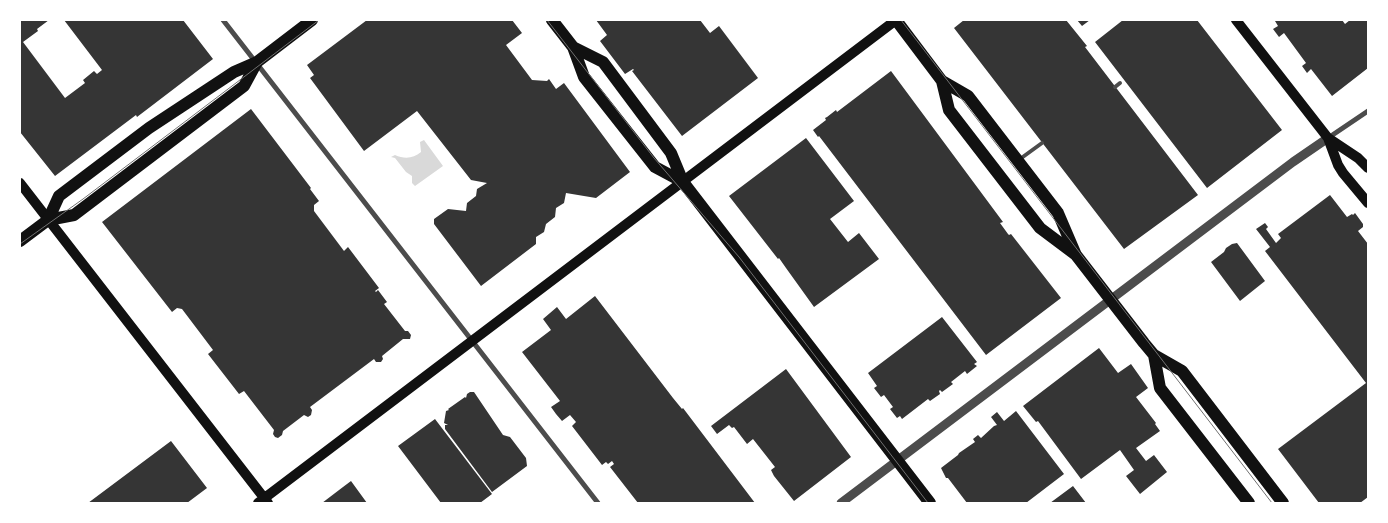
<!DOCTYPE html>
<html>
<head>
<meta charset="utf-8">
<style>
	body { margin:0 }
	#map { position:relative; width:1388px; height:523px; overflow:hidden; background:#fff; font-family:"Work Sans",sans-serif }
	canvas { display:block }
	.frame { position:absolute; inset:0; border:21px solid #fff; pointer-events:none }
</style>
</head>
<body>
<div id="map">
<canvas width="1388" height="523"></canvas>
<div class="frame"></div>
</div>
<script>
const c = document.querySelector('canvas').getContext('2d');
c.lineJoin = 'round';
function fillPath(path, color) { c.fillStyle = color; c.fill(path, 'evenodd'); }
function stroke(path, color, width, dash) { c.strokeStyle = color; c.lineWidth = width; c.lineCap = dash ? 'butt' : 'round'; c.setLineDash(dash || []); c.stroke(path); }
fillPath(new Path2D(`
	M424,140L443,166L415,186L412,183V176L406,172L395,158L391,157L395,155C404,159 413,159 421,152L420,142Z`), '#d9d9d9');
fillPath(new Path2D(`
	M20,20H49L37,29L38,31L23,42L65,98L85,83L83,80L94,71L97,74L102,70L64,20H183L213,59L137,117L136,115L55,176L20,132Z
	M367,20H512L522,33L506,45L532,80L547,81L549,79L556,89L564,83L630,172L596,198L566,193L564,203L556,208L555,217L546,224L544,232L536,237V244L481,286L434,224V219L448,209L466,211L467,203L476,196L477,189L487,183L471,180L417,111L364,151L310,78L314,75L307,65Z
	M596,20H700L710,33L719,26L758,78L682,136L632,71L634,70L633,69L625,74L600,41L607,35Z
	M964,20H1066L1087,46L1085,47L1198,195L1124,249L954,28Z
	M1077,20H1090L1082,26Z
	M1123,20H1197L1282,130L1207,188L1095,42Z
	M1276,20H1342L1345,24L1350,20H1368V68L1332,96L1311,69L1307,73L1302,66L1306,63L1284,33L1279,37L1273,29L1278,26L1275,21Z
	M891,71L1003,222L1000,223L1008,234L1009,235L1011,234L1061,298L986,355L819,136L818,137L813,130L826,120L825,118L827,117L836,110L837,112Z
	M251,109L311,188L310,189L319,201L314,205V211L344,251L348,247L379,288L375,291L376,292L378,290L387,302L384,304L405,331H408L411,335L410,339H403L382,356L383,359L381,362H376L374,359L310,407L312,410L311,415L308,417L304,415L283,431L282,435L278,438L275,437L273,434L274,430L244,391L239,394L208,354L213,350L182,309L177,308L172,312L102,222Z
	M806,138L854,201L830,219L848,242L859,233L879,259L814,307L786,268L779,258L778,259L729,196Z
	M1330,195L1347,217L1352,214L1353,215L1355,213L1363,224V227L1358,231L1368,244V497L1360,503H1319L1278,449L1366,383L1265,251L1270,247L1256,229L1265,223L1268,227L1266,229L1276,243L1281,238L1278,234Z
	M1237,243L1265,281L1240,301L1211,262L1224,252L1226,248L1232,244Z
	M595,296L673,398L682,409L683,408L755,503H638L610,467L614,464L612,461L608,464L606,462L602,465L572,426L576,422L570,415L562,421L556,414L551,407L560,401L522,352L551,330L543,319L557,307L566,319Z
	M942,317L977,362L974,364L977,366L967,374L965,371L951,382L953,384L942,392L940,390L939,391L940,394L930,401L928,399L902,419L900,416L897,418L890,409L893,407L884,395L881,397L874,388L877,386L868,373Z
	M1099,348L1118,373L1131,364L1148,388L1136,397L1156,423L1155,424L1160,431L1136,448L1146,461L1154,455L1167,472L1140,494L1126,476L1134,470L1120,450L1081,479L1038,421L1036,422L1023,406Z
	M786,369L851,457L794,501L774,476L771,470L775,467L753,439L747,444L734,427L732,428L729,425L717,434L711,426Z
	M470,392H474L503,435L510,437L526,458L527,466L492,492L445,429V425H448L444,423L446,411L449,410L448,409L465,397L466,398L467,394Z
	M1016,411L1064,474L1026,503H967L948,478H946L941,468L958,455L959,453L975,442L973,439L978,435L981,438L994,426L997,425L991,417L997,412L1004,421Z
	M435,419L492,494L480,503H441L398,446Z
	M171,441L207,488L187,503H88Z
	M351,481L367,503H322L343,487Z
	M1073,486L1086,503H1050Z`), '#353535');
stroke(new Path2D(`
	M1115,87L1120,83
	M1020,159L1042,143`), '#4c4c4c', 4);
stroke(new Path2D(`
	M223,20L598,503
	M1328,138L1368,111`), '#4c4c4c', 5);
stroke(new Path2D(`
	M841,503L1293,162L1328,138`), '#4c4c4c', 9);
stroke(new Path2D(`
	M1236,20L1328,138L1338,165L1343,173L1368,203
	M1328,138L1358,158L1368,168
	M20,183L268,503
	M258,503L896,20`), '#111', 10);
stroke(new Path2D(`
	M552,20L573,47L584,77L655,167L683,182
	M896,20L942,81L968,96L1058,213L1076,255L1144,343L1154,355L1182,371L1283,503
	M573,47L603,62L671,153L683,182L930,503
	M942,81L949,110L1040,228L1076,255
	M48,220L59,196L149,128L234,72L257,62L312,20
	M20,241L48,220L74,215L244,86L257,62
	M1154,355L1160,388L1249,503`), '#111', 12);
stroke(new Path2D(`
	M547,20L654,158L739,257L928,503
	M901,20L1272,503
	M20,244L83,199L319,20`), '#707070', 1);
</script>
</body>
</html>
